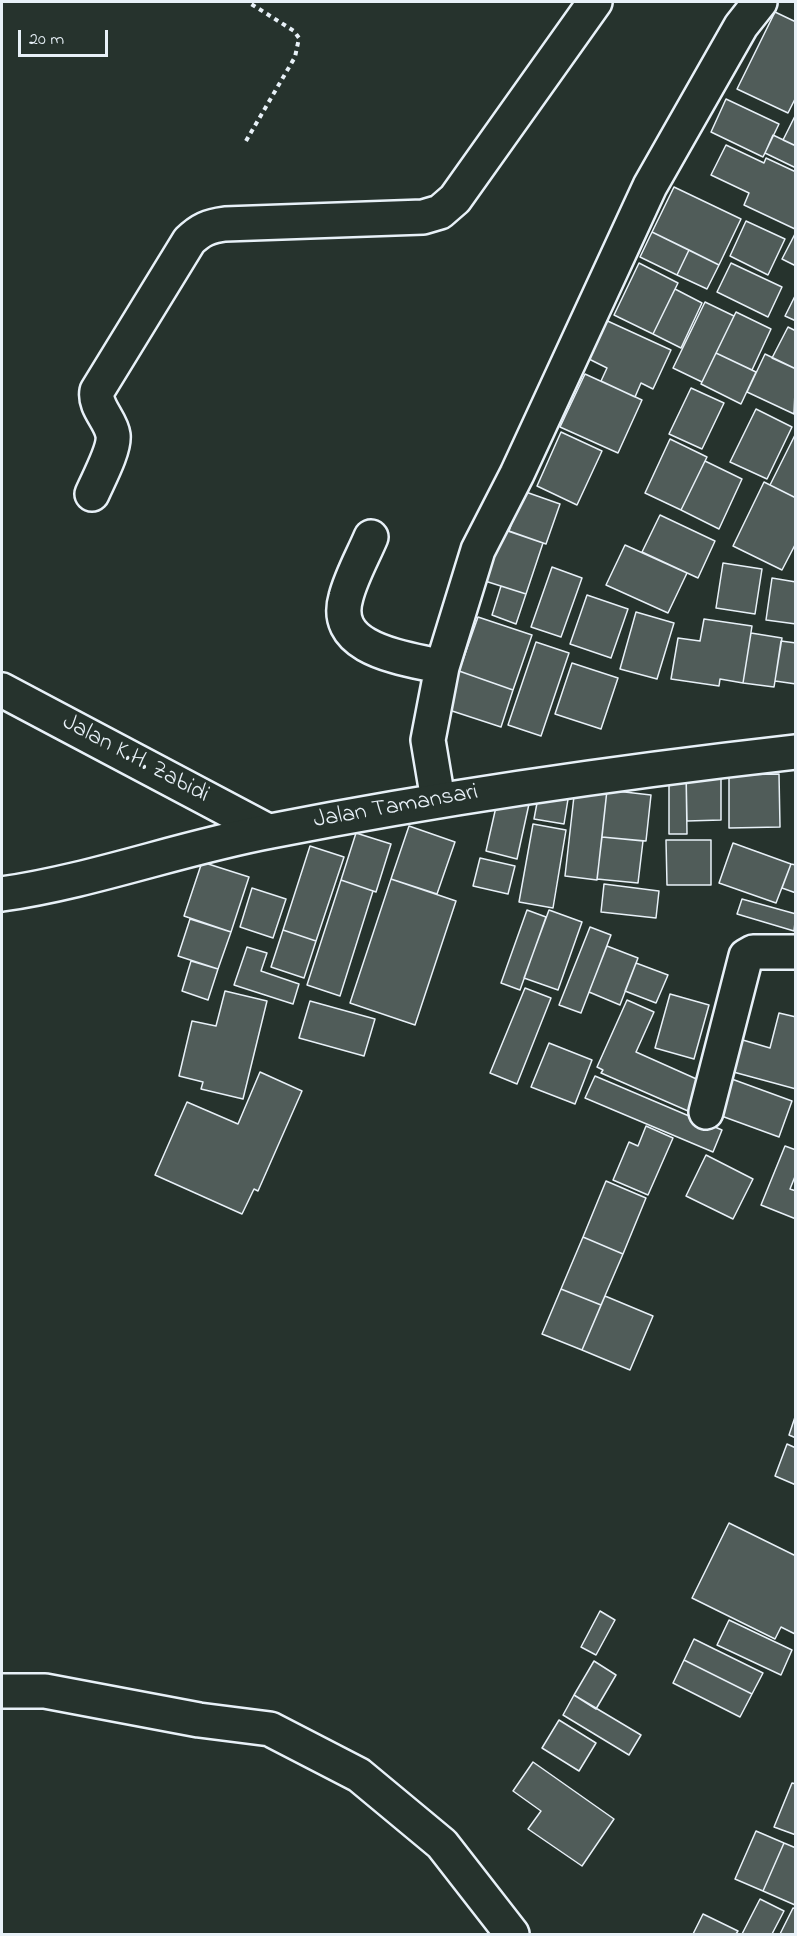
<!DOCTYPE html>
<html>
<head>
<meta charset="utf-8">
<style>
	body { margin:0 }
	#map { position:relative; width:797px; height:1936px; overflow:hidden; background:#26332d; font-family:"Indie Flower",sans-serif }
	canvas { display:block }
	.frame { position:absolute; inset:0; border:3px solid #e8f1f8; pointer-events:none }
	.scale { position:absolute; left:18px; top:30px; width:90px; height:27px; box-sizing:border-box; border:3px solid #e8f1f8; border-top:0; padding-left:8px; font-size:18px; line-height:21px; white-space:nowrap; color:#e8f1f8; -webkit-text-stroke:4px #26332d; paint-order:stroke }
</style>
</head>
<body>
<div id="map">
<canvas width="797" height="1936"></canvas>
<div class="frame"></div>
<div class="scale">20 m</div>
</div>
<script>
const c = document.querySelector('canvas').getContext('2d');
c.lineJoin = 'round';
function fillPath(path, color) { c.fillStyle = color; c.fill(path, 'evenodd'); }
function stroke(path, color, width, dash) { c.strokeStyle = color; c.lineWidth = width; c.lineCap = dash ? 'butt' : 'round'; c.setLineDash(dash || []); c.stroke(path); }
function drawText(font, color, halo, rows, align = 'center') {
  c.font = font + ' "Indie Flower",sans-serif'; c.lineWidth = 4.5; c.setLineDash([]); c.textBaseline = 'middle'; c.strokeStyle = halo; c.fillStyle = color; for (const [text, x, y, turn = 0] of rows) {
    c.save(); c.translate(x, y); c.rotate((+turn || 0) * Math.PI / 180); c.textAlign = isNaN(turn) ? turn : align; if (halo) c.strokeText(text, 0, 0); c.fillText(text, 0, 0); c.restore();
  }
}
const building = new Path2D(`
	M775,12L796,22V97L788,113L737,89Z
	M726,99L779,124L763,157L711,132Z
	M796,114V146L783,140Z
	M773,135L796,146V168L765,153Z
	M726,145L764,163L766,158L796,172L795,229L744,205L749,193L711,175Z
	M674,187L741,219L719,265L652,232Z
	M746,221L785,239L768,275L730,256Z
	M652,232L689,250L677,275L640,257Z
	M796,232V266L782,259Z
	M689,250L719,265L707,289L677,275Z
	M639,263L678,283L653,334L614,315Z
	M731,263L782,287L768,317L717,292Z
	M675,289L702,303L681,348L653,334Z
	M796,294V321L785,316Z
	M705,302L734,316L702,382L673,368Z
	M736,312L771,329L752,370L716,353Z
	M601,318L671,350L653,389L641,383L635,397L601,381L607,368L583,356Z
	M788,327L796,331V369L772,358Z
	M716,353L756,372L741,404L701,384Z
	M765,354L796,369L794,414L747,392Z
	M585,374L642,400L618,453L560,427Z
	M691,388L724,403L702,449L669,434Z
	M756,409L792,427L767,479L730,462Z
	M561,432L602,451L577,505L537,486Z
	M796,433V498L770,485Z
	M670,439L707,457L681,510L645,493Z
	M705,461L742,479L719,529L681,510Z
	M764,482L796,498V543L782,570L733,546Z
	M523,491L560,504L546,544L509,531Z
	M660,515L715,541L698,578L642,552Z
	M502,529L543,543L526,594L485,581Z
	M625,545L687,573L668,613L606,585Z
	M723,563L762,569L755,614L716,608Z
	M552,567L582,578L561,637L531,627Z
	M772,578L796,582V624L766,620Z
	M501,586L526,594L516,624L492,615Z
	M587,595L628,609L611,658L570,644Z
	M636,612L674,623L657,679L620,669Z
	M478,617L532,635L513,690L459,671Z
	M704,619L752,626L743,683L720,679L719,686L671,679L678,638L700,641Z
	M751,633L782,638L774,687L743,683Z
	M781,641L796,643V684L775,681Z
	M536,642L569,653L541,736L508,725Z
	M572,663L618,678L601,729L555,714Z
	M459,671L513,690L501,727L446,709Z
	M721,770V820L687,821L686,771Z
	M686,771L687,834H669V772Z
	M779,774L780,827L729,828V775Z
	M540,787L569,793L564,824L534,819Z
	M575,787L607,790L597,880L565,876Z
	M607,790L651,795L646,841L602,837Z
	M498,798L529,804L517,859L486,851Z
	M533,824L566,830L553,908L519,902Z
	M409,826L455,842L437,894L391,879Z
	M356,833L391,844L376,892L341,880Z
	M602,837L643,841L638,883L597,879Z
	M666,840H711V885H667Z
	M733,843L791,864L776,903L719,883Z
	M310,846L344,857L316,941L283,930Z
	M480,858L515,866L508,894L473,886Z
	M202,862L249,877L231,932L184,916Z
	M791,864L796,865V893L782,888Z
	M391,879L456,901L415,1025L350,1003Z
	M341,880L373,891L340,996L307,985Z
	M604,884L659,891L656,918L601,912Z
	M252,888L286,899L273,938L240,927Z
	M742,899L796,914L794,931L737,914Z
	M527,910L546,917L520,990L501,983Z
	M549,910L582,922L558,990L524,978Z
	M190,919L231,932L218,969L178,956Z
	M590,927L611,935L581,1013L559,1005Z
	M283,930L316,941L304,978L271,967Z
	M607,946L638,958L620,1005L589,992Z
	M247,947L267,953L261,971L299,984L293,1004L234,985Z
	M191,961L218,969L208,1000L182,991Z
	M636,963L668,975L656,1003L625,991Z
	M525,988L551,998L517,1084L490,1073Z
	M225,991L267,1001L243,1099L201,1089L203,1082L179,1076L192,1021L216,1026Z
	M670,994L709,1005L694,1059L655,1048Z
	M627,1000L654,1012L636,1052L701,1081L688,1111L601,1073L603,1070L597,1067Z
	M310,1001L375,1019L364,1056L299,1038Z
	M779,1013L796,1017V1089L726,1070L736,1038L770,1048Z
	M549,1043L592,1060L575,1104L531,1087Z
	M260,1072L302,1091L258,1191L254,1189L242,1214L155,1175L187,1102L238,1124Z
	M595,1076L722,1130L713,1152L585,1098Z
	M729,1078L792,1101L779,1137L716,1114Z
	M646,1126L673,1138L648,1195L613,1180L629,1142L638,1146Z
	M785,1146L796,1150V1174L790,1189L796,1191V1219L761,1205Z
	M706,1155L753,1179L733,1219L686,1196Z
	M606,1181L646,1198L623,1254L583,1237Z
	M583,1237L623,1254L601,1305L561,1289Z
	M561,1289L601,1305L582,1350L542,1334Z
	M605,1296L653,1316L630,1370L582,1350Z
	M796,1414V1438L789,1435Z
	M787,1444L796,1448V1485L775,1476Z
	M729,1523L796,1556L795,1634L781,1627L775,1639L692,1598Z
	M600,1611L615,1620L596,1655L581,1647Z
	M729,1620L792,1650L781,1675L717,1645Z
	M694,1639L763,1673L752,1694L684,1660Z
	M684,1660L752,1694L740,1717L673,1683Z
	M594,1661L616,1675L596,1709L574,1695Z
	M574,1695L641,1735L629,1755L563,1715Z
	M559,1720L596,1743L579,1771L542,1748Z
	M533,1762L614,1819L582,1866L528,1829L541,1811L513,1791Z
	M792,1783L796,1784V1835L774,1827Z
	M756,1831L784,1843L763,1891L735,1879Z
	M784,1843L796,1848L795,1905L763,1891Z
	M760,1899L784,1911L772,1934H742Z
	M793,1908L796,1909V1934H780Z
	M703,1914L738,1931L736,1934H693Z`);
fillPath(building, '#505c59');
stroke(building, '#e8f1f8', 1.5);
const minor = new Path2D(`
	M92,494C98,480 115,449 113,435C111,420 94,407 97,391L189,241C200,230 209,226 225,224L423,217L440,212L455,199L595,2
	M371,537C363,556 351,577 346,597C330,651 407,658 442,667
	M2,690L268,831
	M438,800L428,740L442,667L478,550L517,474L650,186L741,26L760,2
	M706,1112L746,956L753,952H796
	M2,1691H45L199,1720L270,1729L359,1775L442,1844L512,1934`);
const secondary = new Path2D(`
	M2,894C93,881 180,848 271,831C445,797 619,772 796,752`);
stroke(minor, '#e8f1f8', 38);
stroke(secondary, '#e8f1f8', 38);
stroke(new Path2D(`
	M246,141L295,57L299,38L294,31L248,2`), '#e8f1f8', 4, [4.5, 4.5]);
stroke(minor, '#26332d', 33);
stroke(secondary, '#26332d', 33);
drawText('24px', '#e8f1f8', '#26332d', [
	["Jalan K.H. Zabidi",135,760,28],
	["Jalan Tamansari",396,808,-10]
]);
</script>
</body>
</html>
